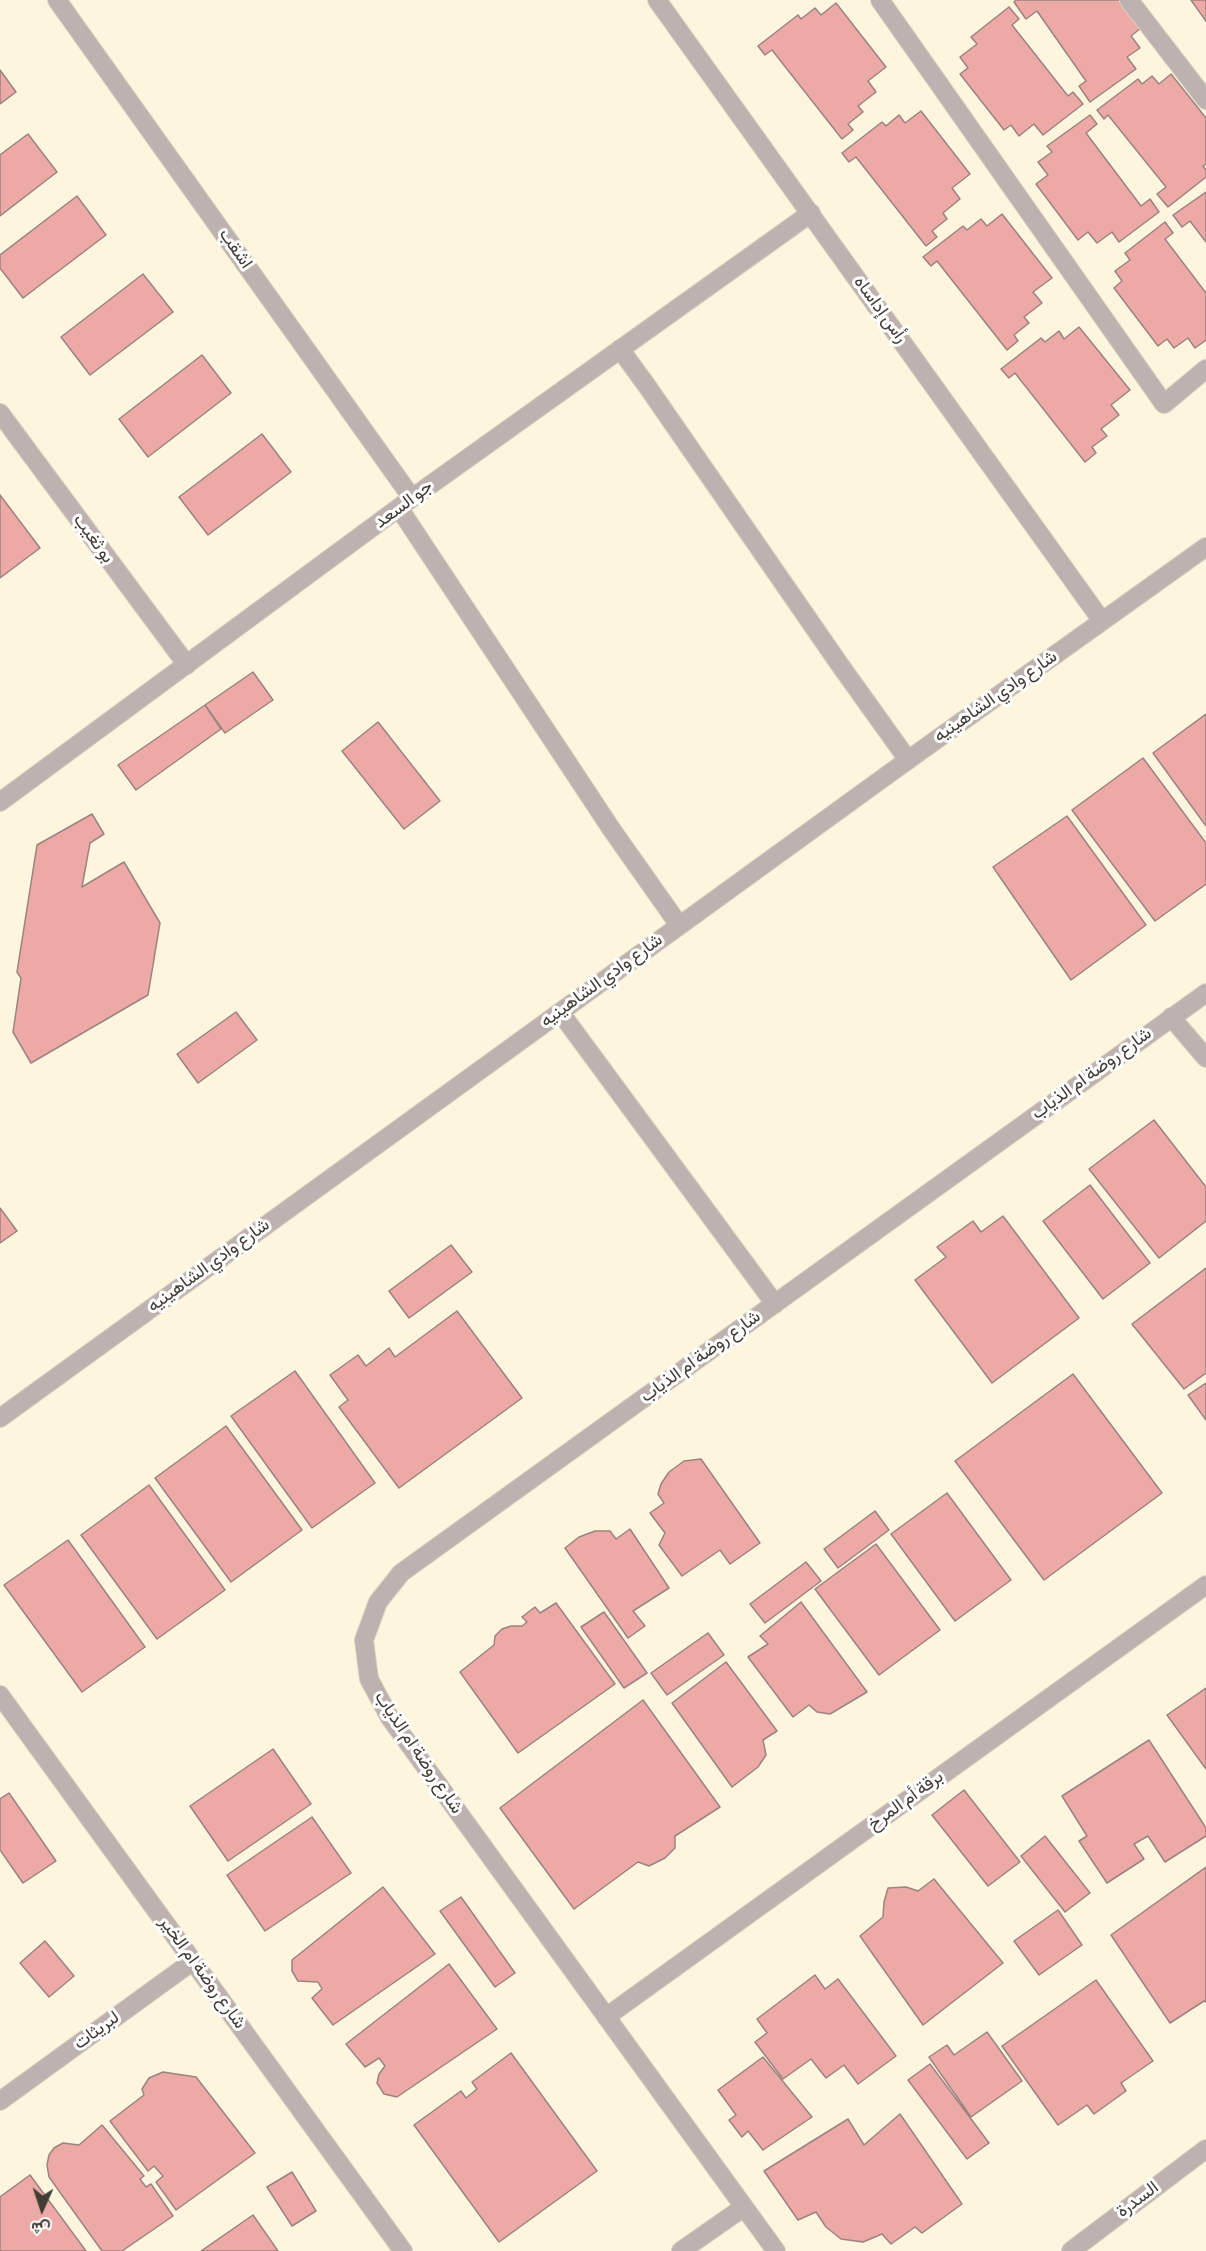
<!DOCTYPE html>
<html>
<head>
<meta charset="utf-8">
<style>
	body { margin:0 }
	#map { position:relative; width:1206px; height:2251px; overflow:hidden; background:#fef5df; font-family:"Sofia Sans Condensed",Vazirmatn,sans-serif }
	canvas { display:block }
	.north { position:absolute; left:12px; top:2179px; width:60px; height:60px; -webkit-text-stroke:4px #fff; paint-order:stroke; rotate:183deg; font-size:16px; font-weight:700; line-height:24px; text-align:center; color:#403c33 }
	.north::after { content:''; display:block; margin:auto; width:21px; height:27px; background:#403c33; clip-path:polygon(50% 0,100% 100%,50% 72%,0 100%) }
</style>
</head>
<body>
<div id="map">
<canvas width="1206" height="2251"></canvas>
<div class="north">ش</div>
</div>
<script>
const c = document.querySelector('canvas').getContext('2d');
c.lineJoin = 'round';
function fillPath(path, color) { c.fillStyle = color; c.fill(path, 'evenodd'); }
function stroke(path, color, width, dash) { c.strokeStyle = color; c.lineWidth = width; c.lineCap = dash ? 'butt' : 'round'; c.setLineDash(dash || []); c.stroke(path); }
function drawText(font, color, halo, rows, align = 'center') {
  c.font = font + ' "Sofia Sans Condensed",Vazirmatn,sans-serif'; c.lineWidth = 6; c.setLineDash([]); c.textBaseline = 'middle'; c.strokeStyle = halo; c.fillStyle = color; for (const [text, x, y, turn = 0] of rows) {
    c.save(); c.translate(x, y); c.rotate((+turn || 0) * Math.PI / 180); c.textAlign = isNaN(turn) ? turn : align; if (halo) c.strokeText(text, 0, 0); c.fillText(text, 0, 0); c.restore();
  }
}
const building = new Path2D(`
	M1016,0H1121L1141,28L1131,36L1140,48L1127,57L1136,69L1090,102L1079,86L1086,81L1037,11L1026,19L1014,2Z
	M1191,0H1206V21Z
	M836,3L886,67L868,81L876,92L858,106L863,112L848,124L853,130L842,139L772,50L765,55L758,46L798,15L801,19L815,8L821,15Z
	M1009,7L1019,19L1012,25L1068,96L1073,92L1083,104L1043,135L1034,124L1019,136L1011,125L1004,130L960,74L968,68L960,57L977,44L971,37Z
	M0,70L16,92L0,104Z
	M1171,74L1206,118V164L1203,166L1206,170V177L1168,207L1157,194L1166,187L1108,115L1104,119L1097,110L1138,79L1142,84L1152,76L1159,84Z
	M921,111L970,174L952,188L960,199L943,213L947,219L932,231L937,237L926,246L856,157L849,162L842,153L882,122L886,126L899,115L905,123Z
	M1090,115L1097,124L1086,133L1141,206L1150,199L1159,212L1119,242L1112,232L1097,243L1088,232L1078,240L1036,184L1048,175L1038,162L1052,152L1047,146Z
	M28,134L57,172L0,216V155Z
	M1206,192V242L1190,221L1182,227L1173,215Z
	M77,196L106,235L23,298L0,268V255Z
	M1002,214L1052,278L1033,292L1042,303L1024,317L1029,323L1014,335L1018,341L1007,350L937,261L931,266L923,257L963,226L967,230L981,219L987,226Z
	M1165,222L1173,233L1165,239L1206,293V340L1195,348L1188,338L1174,348L1167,339L1158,346L1114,288L1122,281L1115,271L1130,260L1125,253Z
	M143,274L173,312L90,375L61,337Z
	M1079,327L1130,390L1111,405L1119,415L1101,429L1107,436L1092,447L1096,453L1085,462L1015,373L1009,378L1001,369L1041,338L1045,342L1059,331L1064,339Z
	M202,355L231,393L148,457L119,419Z
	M262,434L291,472L208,535L179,497Z
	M0,495L40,548L0,578Z
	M253,672L273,700L225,733L205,705Z
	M205,705L221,729L136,790L118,765Z
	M1206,714V826L1153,753Z
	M378,722L440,801L404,829L342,751Z
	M1143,758L1206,843V884L1155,921L1072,810Z
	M92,814L104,834L90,843L82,887L124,862L160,923L148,995L31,1063L13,1032L21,978L17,972L37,845Z
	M1067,816L1146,925L1071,980L993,867Z
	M236,1012L257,1040L198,1083L177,1054Z
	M1154,1120L1206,1187V1221L1159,1258L1089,1169Z
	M1090,1185L1150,1263L1103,1299L1043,1221Z
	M0,1208L17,1231L0,1243Z
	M1003,1216L1079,1318L992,1383L915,1280L946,1257L937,1247L973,1221L981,1232Z
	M451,1245L472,1272L409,1318L389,1291Z
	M1206,1268V1373L1184,1389L1132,1324Z
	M457,1311L522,1398L399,1488L339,1407L348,1400L330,1375L358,1355L366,1366L389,1348L395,1357Z
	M295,1371L375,1483L312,1528L231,1416Z
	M1073,1374L1162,1493L1044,1580L955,1461Z
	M1206,1383V1420L1188,1395Z
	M226,1426L302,1530L231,1582L155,1478Z
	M701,1459L760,1543L730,1564L720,1550L682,1576L659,1545L665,1533L650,1513L664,1503L658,1494L661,1484L669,1472L684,1461Z
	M149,1485L225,1590L157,1639L81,1535Z
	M947,1493L1011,1580L955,1621L891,1534Z
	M875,1511L889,1530L838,1568L824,1549Z
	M630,1529L669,1588L633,1611L645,1626L628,1638L565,1548L579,1537L595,1531H610L616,1539Z
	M68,1540L145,1647L82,1692L4,1585Z
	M876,1544L940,1630L879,1675L815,1589Z
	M806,1562L821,1581L765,1623L750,1604Z
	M801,1602L867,1692L830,1714L817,1712L809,1705L793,1717L748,1657L768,1644L760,1636Z
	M556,1603L615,1684L518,1753L460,1672L494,1645L495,1636L502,1629L511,1626H522L527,1622L522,1617L535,1607L540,1613Z
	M604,1612L647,1673L624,1688L581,1627Z
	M708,1633L724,1655L667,1695L651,1673Z
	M726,1662L777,1731L763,1740L766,1755L758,1767L732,1787L672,1703Z
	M1206,1688V1769L1167,1715Z
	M643,1700L720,1807L675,1836V1848L665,1858L649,1866L638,1862L574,1909L500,1808Z
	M1149,1740L1206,1828V1836L1165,1862L1148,1836L1134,1844L1144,1859L1107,1883L1079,1841L1087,1836L1062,1796Z
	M273,1749L311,1804L228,1861L190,1806Z
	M964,1790L1020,1862L988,1886L932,1815Z
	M9,1793L56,1861L23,1883L0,1850V1799Z
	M312,1817L351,1873L265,1931L227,1875Z
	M1045,1836L1090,1893L1065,1912L1021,1856Z
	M1206,1867V2002L1204,2001L1170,2023L1111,1935Z
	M934,1879L1003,1963L923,2025L860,1936L883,1917L884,1902L888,1888L906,1887L918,1891Z
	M383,1887L435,1954L333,2025L312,1998L322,1989L318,1982L298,1981L292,1971V1960Z
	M461,1897L515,1973L495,1987L440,1911Z
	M1058,1910L1082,1945L1039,1975L1014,1941Z
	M45,1941L74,1976L49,1997L20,1963Z
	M449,1964L497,2029L397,2097L384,2094L377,2083L379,2074L385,2066L379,2058L365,2067L346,2044Z
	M815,1975L825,1989L838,1979L896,2056L858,2084L844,2065L826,2078L811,2059L783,2079L755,2042L767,2033L757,2019Z
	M1096,1980L1153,2061L1121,2083L1126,2091L1094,2114L1087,2105L1058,2125L1002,2046Z
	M987,2032L1022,2081L971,2117L929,2057L947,2045L954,2055Z
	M511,2053L597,2171L499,2242L414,2125L461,2091L466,2098L477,2089L472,2082Z
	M763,2057L812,2117L763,2150L748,2131L742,2137L729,2120L736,2115L718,2090Z
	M930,2064L989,2143L967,2159L908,2080Z
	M163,2072L196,2077L255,2153L176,2210L156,2182L163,2176L154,2166L148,2171L110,2121L144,2095L142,2089L149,2078Z
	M900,2114L962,2204L922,2233L915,2227L891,2244L882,2234L863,2242L841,2239L826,2227L816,2212L798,2220L764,2171L848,2119L864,2145Z
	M102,2125L144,2176L140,2179L146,2187L151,2184L173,2216L122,2251H102L49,2177L47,2165L49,2155L54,2148L63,2143L79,2145Z
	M292,2172L316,2211L292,2226L267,2187Z
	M30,2175L86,2251H0V2197Z
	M253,2215L278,2251H201Z`);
fillPath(building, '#eca9a6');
stroke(building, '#9c8382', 1.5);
const lane = new Path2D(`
	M880,0L1164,404L1206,369
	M1129,0L1206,100
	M620,349L647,386L840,665L908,760
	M399,508L612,830L679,925`);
const street = new Path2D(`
	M57,0L412,498
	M657,0L1102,621
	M0,413L187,665
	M0,802L412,498L811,213
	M560,1012L775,1304
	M1171,1017L1206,1058
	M0,1418L908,760L1206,547
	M0,1695L403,2251
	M606,2017L1206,1585
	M0,2101L193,1961
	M681,2251L744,2207
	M776,2251L390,1718L369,1679L364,1640L378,1602L401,1573L1206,993
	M1071,2251L1206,2149`);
stroke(lane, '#d8d0bd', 20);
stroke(street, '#d8d0bd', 20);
stroke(lane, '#beb2b0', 18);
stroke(street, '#beb2b0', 18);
drawText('18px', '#403c33', '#fff', [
	["اشقب",235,249,55],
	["رأس إداساه",880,310,54],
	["جو السعد",404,505,-37],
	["بو ثغيب",93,539,54],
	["شارع وادي الشاهينيه",996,697,-35],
	["شارع وادي الشاهينيه",602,981,-36],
	["شارع روضة ام الذياب",1092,1074,-36],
	["شارع وادي الشاهينيه",209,1266,-36],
	["شارع روضة ام الذياب",701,1357,-36],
	["شارع روضة ام الذياب",418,1753,56],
	["برقة أم المرخ",906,1801,-36],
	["شارع روضة ام الخير",202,1973,54],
	["لبريثات",97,2031,-36],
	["السدرة",1138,2200,-37]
]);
</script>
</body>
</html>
